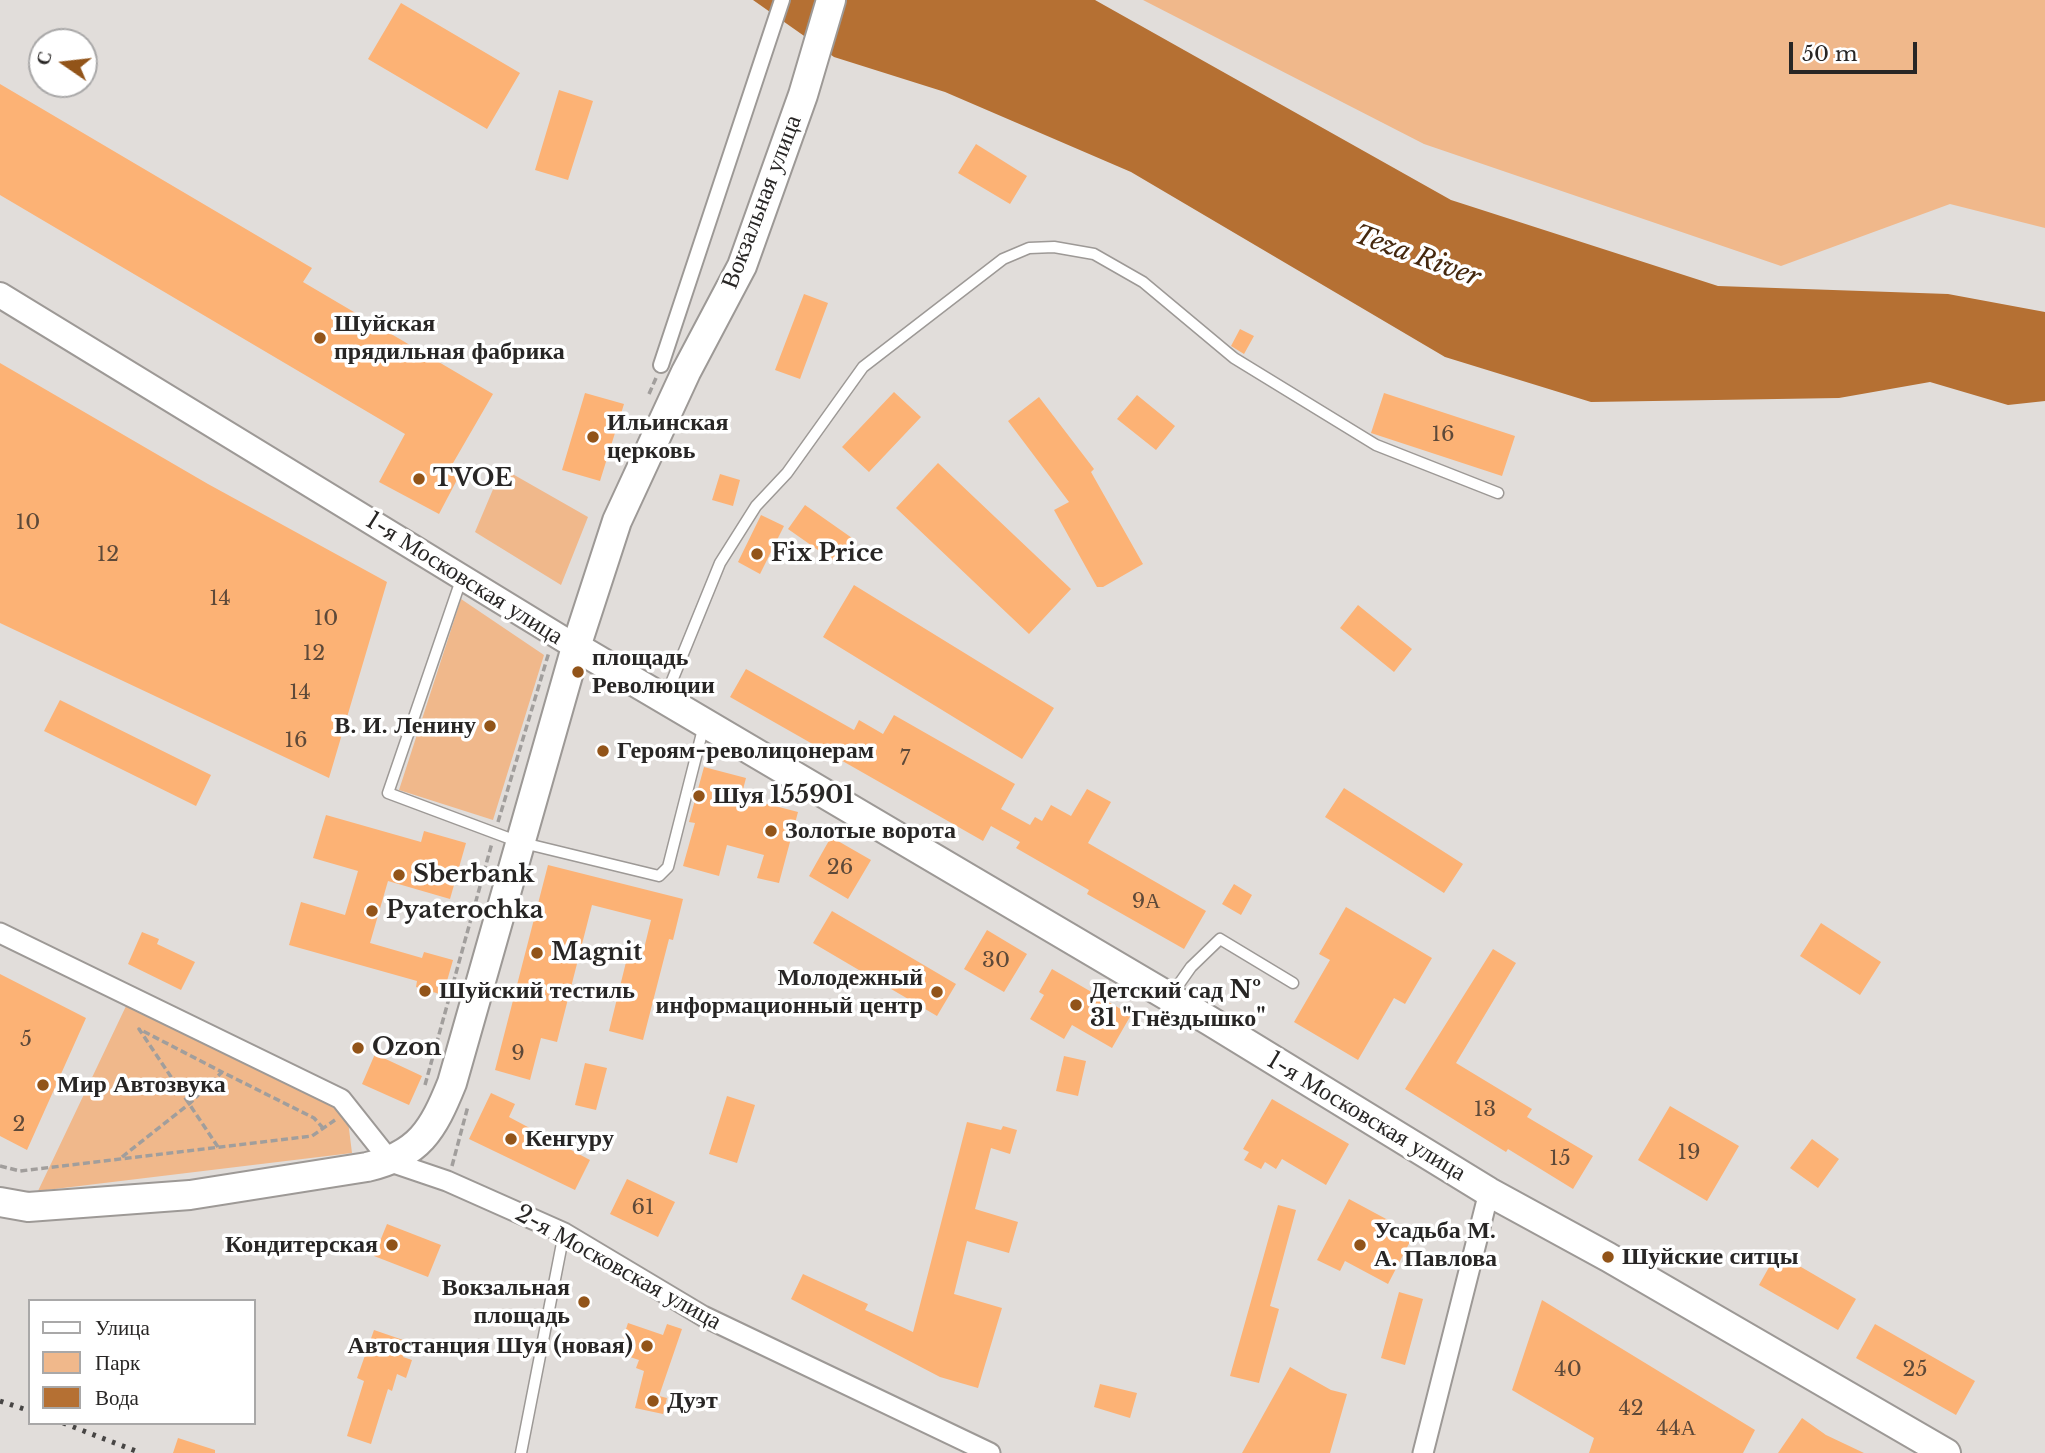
<!DOCTYPE html>
<html>
<head>
<meta charset="utf-8">
<style>
	body { margin:0 }
	#map { position:relative; width:2045px; height:1453px; overflow:hidden; background:#e1ddda; font-family:"Libre Baskerville",serif }
	canvas { display:block }
	.legend { position:absolute; left:28px; top:1299px; width:228px; height:126px; box-sizing:border-box; background:#fff; border:2px solid #a9a8a8; margin:0; padding:9px 12px; list-style:none; font-size:21px; color:#282625 }
	.legend li { display:flex; align-items:center; gap:14px; height:35px }
	.legend b { width:35px; border:2px solid #a9a8a8 }
	.north { position:absolute; left:28px; top:28px; width:70px; height:70px; box-sizing:border-box; background:#fff; border:2px solid #a9a8a8; border-radius:50%; rotate:284deg; font-size:19px; font-weight:700; line-height:28px; text-align:center; color:#282625 }
	.north::after { content:''; display:block; margin:auto; width:24px; height:32px; background:#925419; clip-path:polygon(50% 0,100% 100%,50% 72%,0 100%) }
	.scale { position:absolute; left:1789px; top:42px; width:128px; height:32px; box-sizing:border-box; border:4px solid #282625; border-top:0; padding-left:9px; font-size:21px; line-height:24px; white-space:nowrap; color:#282625; -webkit-text-stroke:5px #fff; paint-order:stroke }
</style>
</head>
<body>
<div id="map">
<canvas width="2045" height="1453"></canvas>
<ul class="legend">
<li><b style="height:9px;background:#fff"></b>Улица</li>
<li><b style="height:19px;background:#f0b88b"></b>Парк</li>
<li><b style="height:19px;background:#b57033"></b>Вода</li>
</ul>
<div class="north">С</div>
<div class="scale">50 m</div>
</div>
<script>
const c = document.querySelector('canvas').getContext('2d');
c.lineJoin = 'round';
function fillPath(path, color) { c.fillStyle = color; c.fill(path, 'evenodd'); }
function stroke(path, color, width, dash) { c.strokeStyle = color; c.lineWidth = width; c.lineCap = dash ? 'butt' : 'round'; c.setLineDash(dash || []); c.stroke(path); }
function drawText(font, color, halo, rows, align = 'center') {
  c.font = font + ' "Libre Baskerville",serif'; c.lineWidth = 7; c.setLineDash([]); c.textBaseline = 'middle'; c.strokeStyle = halo; c.fillStyle = color; for (const [text, x, y, turn = 0] of rows) {
    c.save(); c.translate(x, y); c.rotate((+turn || 0) * Math.PI / 180); c.textAlign = isNaN(turn) ? turn : align; if (halo) c.strokeText(text, 0, 0); c.fillText(text, 0, 0); c.restore();
  }
}
fillPath(new Path2D(`
	M1143,0H2045V228L1950,204L1781,266L1424,144Z
	M502,468L588,517L561,585L475,532Z
	M461,599L544,655L493,820L399,790Z
	M127,1004L347,1113L352,1153L38,1191Z`), '#f0b88b');
fillPath(new Path2D(`
	M753,0H1095L1451,200L1718,286L1948,294L2045,312V401L2008,405L1930,382L1839,398L1591,402L1445,357L1131,172L945,92L834,57Z`), '#b57033');
fillPath(new Path2D(`
	M401,3L520,73L487,129L368,59Z
	M0,84L312,268L303,282L493,394L449,470L459,476L439,514L379,482L405,434L0,195Z
	M559,90L593,101L568,180L535,170Z
	M976,144L1027,176L1010,204L958,173Z
	M804,294L828,303L800,379L775,370Z
	M1240,329L1254,336L1244,354L1231,346Z
	M0,363L208,484L387,582L329,778L0,623Z
	M894,392L921,417L869,472L842,447Z
	M585,393L624,404L600,481L562,470Z
	M1384,393L1515,436L1502,476L1371,433Z
	M1137,395L1175,426L1156,450L1117,419Z
	M1039,397L1094,469L1091,472L1143,564L1103,587H1097L1054,510L1069,502L1008,421Z
	M938,463L1071,589L1029,634L896,508Z
	M720,474L740,480L733,506L712,500Z
	M805,505L852,538L835,562L788,529Z
	M761,515L784,526L760,574L738,562Z
	M854,585L1054,708L1022,759L823,637Z
	M1358,605L1412,649L1394,672L1340,628Z
	M746,669L854,730L859,720L883,734L894,715L1015,784L1001,809L1030,825L1035,817L1042,821L1051,805L1071,816L1087,789L1111,802L1088,843L1206,911L1184,949L1087,894L1089,890L1016,848L1020,842L991,826L983,841L730,697Z
	M60,700L211,775L196,806L44,731Z
	M704,767L746,778L741,797L798,812L779,883L757,878L764,855L727,845L719,876L683,866L695,823L689,822Z
	M1344,788L1463,864L1444,893L1325,817Z
	M326,815L421,842L424,831L466,843L450,899L388,881L370,943L422,958L424,952L453,960L443,995L416,987L417,981L289,945L301,902L345,915L358,871L313,858Z
	M831,837L871,860L848,899L809,876Z
	M548,865L683,899L673,940L669,939L643,1040L609,1031L628,954L642,957L651,920L592,905L557,1042L541,1038L530,1080L495,1070Z
	M1234,884L1252,895L1241,915L1222,904Z
	M1346,907L1432,958L1405,1004L1394,998L1358,1060L1294,1022L1330,960L1319,954Z
	M832,911L956,984L937,1016L813,943Z
	M1821,923L1881,962L1860,995L1800,956Z
	M987,930L1027,954L1004,992L964,969Z
	M142,932L159,939L157,944L195,962L181,990L128,964Z
	M1493,949L1516,963L1456,1063L1532,1109L1527,1117L1593,1156L1573,1189L1508,1149L1506,1152L1405,1089Z
	M1052,969L1131,1015L1112,1048L1072,1025L1064,1039L1030,1019L1044,995L1039,992Z
	M0,974L86,1018L27,1150L0,1136Z
	M375,1054L422,1076L409,1105L362,1084Z
	M1064,1056L1086,1061L1078,1096L1056,1091Z
	M585,1063L607,1068L596,1110L575,1105Z
	M491,1093L515,1104L509,1117L590,1160L575,1190L469,1139Z
	M727,1096L755,1105L737,1163L709,1154Z
	M1272,1099L1349,1144L1326,1185L1282,1159L1276,1169L1265,1162L1261,1169L1244,1160L1249,1152L1243,1149Z
	M1670,1106L1739,1146L1707,1201L1638,1160Z
	M967,1122L1001,1130L1003,1126L1017,1130L1010,1154L991,1148L975,1209L1018,1222L1009,1253L967,1241L954,1294L1002,1308L978,1388L940,1377L791,1299L803,1274L868,1304L865,1310L913,1332Z
	M1812,1139L1839,1159L1818,1188L1790,1168Z
	M627,1179L675,1202L658,1237L610,1214Z
	M1349,1199L1414,1234L1388,1284L1345,1261L1340,1271L1317,1260Z
	M1278,1205L1296,1210L1270,1306L1279,1309L1259,1383L1230,1376Z
	M387,1224L441,1245L428,1277L374,1256Z
	M1777,1253L1856,1299L1838,1330L1759,1285Z
	M1399,1292L1423,1299L1405,1365L1381,1358Z
	M1542,1300L1755,1430L1743,1453H1589L1594,1438L1512,1390Z
	M628,1323L663,1335L667,1324L682,1329L659,1396L667,1398L663,1414L635,1408L644,1371L636,1368L639,1360L618,1353Z
	M1875,1324L1975,1381L1956,1415L1856,1358Z
	M374,1330L409,1342L403,1357L412,1360L406,1378L397,1374L392,1391L388,1389L371,1444L347,1436L364,1381L357,1378Z
	M1290,1367L1331,1390L1347,1394L1330,1453H1242Z
	M1100,1384L1137,1393L1130,1418L1094,1407Z
	M1802,1418L1826,1435L1864,1453H1778Z
	M178,1438L215,1450V1453H173Z`), '#fcb275');
const service = new Path2D(`
	M462,577L388,793L519,842L659,876L668,867L704,725
	M665,698L720,563L756,506L787,473L863,367L1003,259L1029,248L1054,247L1094,254L1143,282L1234,358L1376,445L1498,493
	M1172,994L1191,967L1220,939L1293,983
	M521,1453L564,1233`);
const pedestrian = new Path2D(`
	M661,365L782,0`);
const minor = new Path2D(`
	M0,933L341,1099L391,1162L447,1181L564,1233L703,1316L990,1453
	M1423,1453L1489,1192`);
const tertiary = new Path2D(`
	M0,295L576,647`);
const secondary = new Path2D(`
	M576,647L1210,1021L1489,1192L1608,1257L1946,1453
	M0,1202L28,1207L190,1195L367,1167C419,1155 433,1130 452,1083L576,647L617,521L686,372L742,266L803,95L831,0`);
stroke(service, '#9d9996', 13);
stroke(pedestrian, '#9d9996', 18);
stroke(minor, '#9d9996', 23);
stroke(tertiary, '#9d9996', 28);
stroke(secondary, '#9d9996', 32);
stroke(new Path2D(`
	M649,394L656,378
	M498,822L549,652
	M425,1085L492,843
	M218,1147L139,1029L222,1072
	M122,1157L189,1104L222,1072L314,1118L323,1128
	M0,1166L20,1171L312,1136L335,1120
	M452,1166L468,1106`), '#a19e9c', 3.5, [7, 3.5]);
stroke(service, '#fff', 10);
stroke(pedestrian, '#fff', 14);
stroke(minor, '#fff', 19);
stroke(tertiary, '#fff', 24);
stroke(secondary, '#fff', 28);
stroke(new Path2D(`
	M0,1401L30,1411
	M63,1423L141,1453`), '#474544', 5, [3.5, 7]);
for (const [x, y, r, color] of [
	[320,338,7,"#925419"],
	[593,437,7,"#925419"],
	[419,479,7,"#925419"],
	[757,554,7,"#925419"],
	[578,672,7,"#925419"],
	[490,726,7,"#925419"],
	[603,751,7,"#925419"],
	[699,796,7,"#925419"],
	[771,831,7,"#925419"],
	[399,875,7,"#925419"],
	[372,911,7,"#925419"],
	[537,953,7,"#925419"],
	[425,991,7,"#925419"],
	[937,992,7,"#925419"],
	[1076,1005,7,"#925419"],
	[358,1048,7,"#925419"],
	[43,1085,7,"#925419"],
	[511,1139,7,"#925419"],
	[392,1245,7,"#925419"],
	[1360,1245,7,"#925419"],
	[1608,1257,7,"#925419"],
	[584,1302,7,"#925419"],
	[647,1346,7,"#925419"],
	[653,1401,7,"#925419"]
]) { const dot = new Path2D(); dot.arc(x, y, r, 0, 2 * Math.PI); c.fillStyle = color; c.fill(dot); stroke(dot, '#fff', 2.5); }
drawText('21px', '#5d4939', null, [
	["16",1443,435],
	["10",28,523],
	["12",108,555],
	["14",220,599],
	["10",326,619],
	["12",314,654],
	["14",300,693],
	["16",296,741],
	["7",905,759],
	["26",840,868],
	["9А",1146,902],
	["30",996,961],
	["5",26,1040],
	["9",518,1054],
	["13",1485,1110],
	["2",19,1125],
	["19",1689,1153],
	["15",1560,1159],
	["61",643,1208],
	["40",1568,1370],
	["25",1915,1370],
	["42",1631,1409],
	["44А",1676,1429]
]);
drawText('24px', '#282625', '#fff', [
	["Вокзальная улица",762,202,-69],
	["1-я Московская улица",464,579,32],
	["1-я Московская улица",1366,1117,31],
	["2-я Московская улица",618,1268,29]
]);
drawText('bold 24px', '#282625', '#fff', [
	["Шуйская",334,324],
	["прядильная фабрика",334,352],
	["Ильинская",607,423],
	["церковь",607,451],
	["TVOE",433,479],
	["Fix Price",771,554],
	["площадь",592,658],
	["Революции",592,686],
	["В. И. Ленину",476,726,"right"],
	["Героям-револицонерам",617,751],
	["Шуя 155901",713,796],
	["Золотые ворота",785,831],
	["Sberbank",413,875],
	["Pyaterochka",386,911],
	["Magnit",551,953],
	["Молодежный",923,978,"right"],
	["информационный центр",923,1006,"right"],
	["Шуйский тестиль",439,991],
	["Детский сад №",1090,991],
	["31 \"Гнёздышко\"",1090,1019],
	["Ozon",372,1048],
	["Мир Автозвука",57,1085],
	["Кенгуру",525,1139],
	["Усадьба М.",1374,1231],
	["А. Павлова",1374,1259],
	["Кондитерская",378,1245,"right"],
	["Шуйские ситцы",1622,1257],
	["Вокзальная",570,1288,"right"],
	["площадь",570,1316,"right"],
	["Автостанция Шуя (новая)",633,1346,"right"],
	["Дуэт",667,1401]
], 'left');
drawText('italic 26px', '#45280e', '#fff', [
	["Teza River",1417,257,20]
]);
</script>
</body>
</html>
